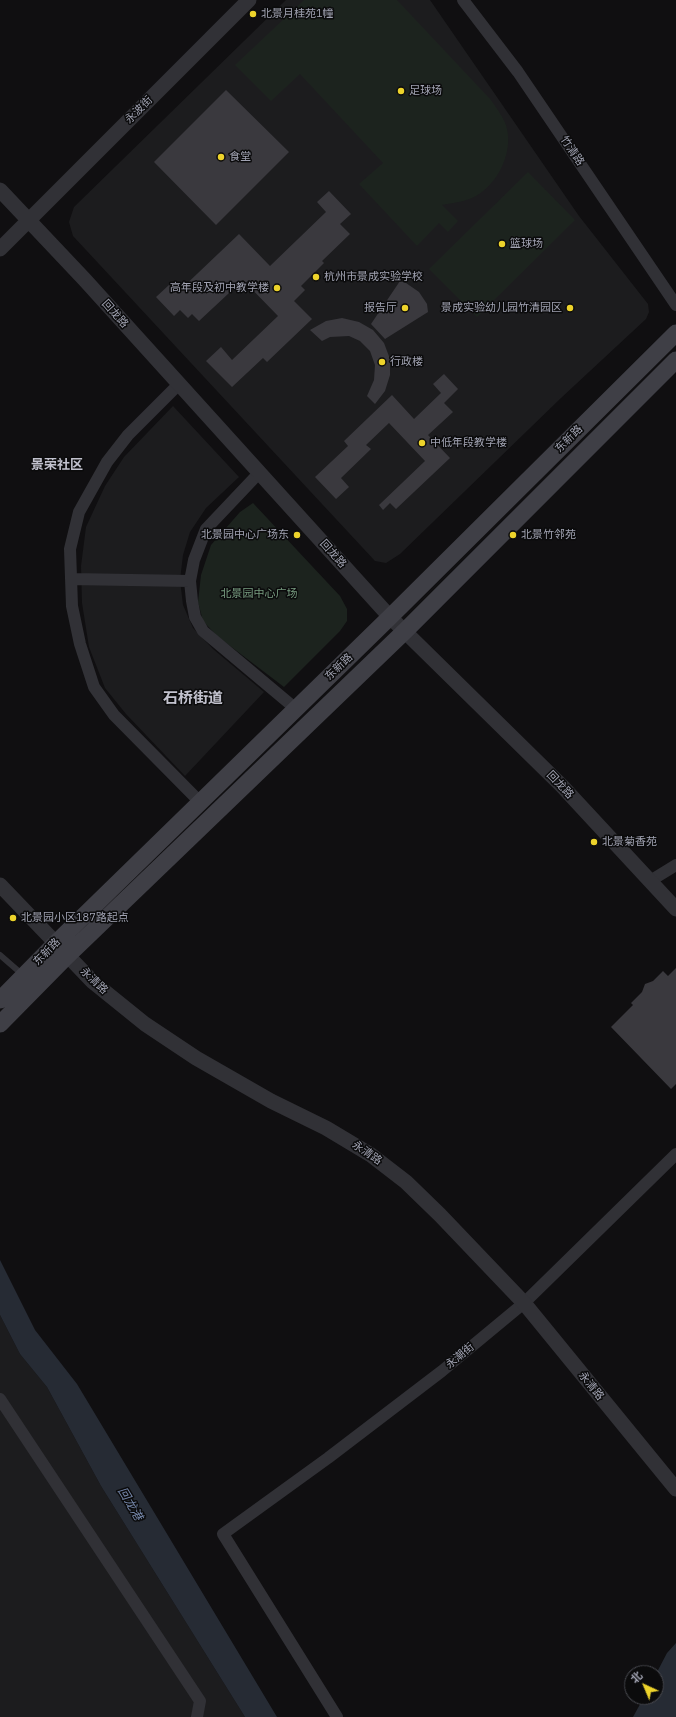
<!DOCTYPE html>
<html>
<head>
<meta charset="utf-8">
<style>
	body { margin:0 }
	#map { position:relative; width:676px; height:1717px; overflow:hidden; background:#100f11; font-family:"IBM Plex Sans","Noto Sans SC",sans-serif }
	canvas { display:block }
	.north { position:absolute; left:624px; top:1665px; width:40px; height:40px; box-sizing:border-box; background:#0b0b0c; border:1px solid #47484e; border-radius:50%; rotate:316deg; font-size:11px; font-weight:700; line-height:16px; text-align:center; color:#a1a3b2 }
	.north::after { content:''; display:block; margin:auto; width:14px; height:18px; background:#edd32b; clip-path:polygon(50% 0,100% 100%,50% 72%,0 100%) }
</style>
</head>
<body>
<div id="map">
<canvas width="676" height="1717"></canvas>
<div class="north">北</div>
</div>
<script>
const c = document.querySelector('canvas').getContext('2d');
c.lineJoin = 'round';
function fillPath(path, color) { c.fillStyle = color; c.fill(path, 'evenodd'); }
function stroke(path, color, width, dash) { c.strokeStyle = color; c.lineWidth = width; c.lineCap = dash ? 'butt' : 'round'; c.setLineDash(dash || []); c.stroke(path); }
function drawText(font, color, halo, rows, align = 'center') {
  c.font = font + ' "IBM Plex Sans","Noto Sans SC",sans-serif'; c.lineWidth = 3; c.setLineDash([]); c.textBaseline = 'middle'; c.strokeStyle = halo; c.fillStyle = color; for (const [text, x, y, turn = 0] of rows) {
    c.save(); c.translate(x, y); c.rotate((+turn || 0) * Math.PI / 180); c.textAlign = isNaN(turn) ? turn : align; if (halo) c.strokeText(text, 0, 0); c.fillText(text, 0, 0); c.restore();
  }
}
fillPath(new Path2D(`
	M286,0H430L579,216L648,304L649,312L646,319L561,398L400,554L386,563L375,561L73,236L69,222L74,207Z
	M173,406L239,477L206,508L190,532L183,555L180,580L183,605L193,628L213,649L264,692L185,776L126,714L105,688L89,647L82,603L81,566L86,527L105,486L124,457Z
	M0,1315L20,1354L47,1387L101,1486L245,1717H0Z`), '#1c1c1e');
fillPath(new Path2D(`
	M304,0H397L491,100C497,109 505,119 507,129C513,155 496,187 472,198C463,202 452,203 442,205L458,221L448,232L439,223L417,246L359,184L383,163L300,74L271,101L235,65Z
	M528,172L575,220L477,317L429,269Z
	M253,503L340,596L347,609V621L340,631L284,687L217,636L203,621L198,602L201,575L211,545L240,512Z`), '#1c231e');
fillPath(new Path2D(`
	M0,1260L35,1330L77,1384L277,1717H245L101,1486L47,1387L20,1354L0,1315Z
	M676,1643V1717H633L644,1697H656V1674L667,1653Z`), '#262b34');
fillPath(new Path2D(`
	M226,90L289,152L216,225L154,162Z
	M329,191L351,214L340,224L350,234L322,261L324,263L301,286L305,290L294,301L312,319L267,362L263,358L232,387L206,361L221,347L232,360L278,316L243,280L199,321L192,314L188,318L180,310L174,316L156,297L169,285L177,293L239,234L270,266L326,212L317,202Z
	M400,281L406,283L419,292L427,304L428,312L385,339L371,324Z
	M342,318L359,322L373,330L384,343L390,359V375L385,391L375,404L367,396L374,380L375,365L370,351L360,341L349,336L330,337L322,341L310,330L326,321Z
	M444,374L458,389L444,403L453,412L428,435L450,458L396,509L390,503L383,510L379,505L425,461L389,423L366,445L371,449L341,478L349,487L336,499L315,477L348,446L344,441L392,395L414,419L441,393L433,384Z
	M676,968V1084L671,1089L611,1027L633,1005L631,1003L642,992L645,984L653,981L663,971L668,976Z`), '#3a393e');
stroke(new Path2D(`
	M0,955L23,975`), '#313136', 6);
stroke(new Path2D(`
	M463,0L518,72L676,305
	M179,384L128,435L107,462L79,512L70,549L72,606L80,644L94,687L114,715L200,802
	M259,473L206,529L194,560L190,581L192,601L195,617L203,631L296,709
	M71,579L190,581
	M650,881L676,865
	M0,1399L200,1701L197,1717
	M337,1717L223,1534L328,1458L442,1371L524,1303L676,1154`), '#313136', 12);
stroke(new Path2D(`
	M0,190L85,280L390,617L562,786L676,909
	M0,249L249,0
	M0,885L93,982L145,1024L196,1058L271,1101L326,1128L371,1155L406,1182L440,1215L524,1303L676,1489`), '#313136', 15);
stroke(new Path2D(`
	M0,1000L56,943L390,617L676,333
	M0,1024L67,956L405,631L676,360`), '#3f3f46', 17);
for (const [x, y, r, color] of [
	[253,14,4,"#edd32b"],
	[401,91,4,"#edd32b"],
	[221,157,4,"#edd32b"],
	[502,244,4,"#edd32b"],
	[316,277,4,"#edd32b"],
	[277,288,4,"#edd32b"],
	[405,308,4,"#edd32b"],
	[570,308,4,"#edd32b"],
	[382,362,4,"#edd32b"],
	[422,443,4,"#edd32b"],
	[297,535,4,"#edd32b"],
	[513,535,4,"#edd32b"],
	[594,842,4,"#edd32b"],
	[13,918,4,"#edd32b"]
]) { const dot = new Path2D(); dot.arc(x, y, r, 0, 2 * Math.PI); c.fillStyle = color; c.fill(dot); stroke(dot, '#0b0b0c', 1.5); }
drawText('11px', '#a1a3b2', '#0b0b0c', [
	["北景月桂苑1幢",261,14],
	["足球场",409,91],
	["食堂",229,157],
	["篮球场",510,244],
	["杭州市景成实验学校",324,277],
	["高年段及初中教学楼",269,288,"right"],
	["报告厅",397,308,"right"],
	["景成实验幼儿园竹清园区",562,308,"right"],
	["行政楼",390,362],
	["中低年段教学楼",430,443],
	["北景园中心广场东",289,535,"right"],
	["北景竹邻苑",521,535],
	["北景菊香苑",602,842],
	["北景园小区187路起点",21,918]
], 'left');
drawText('11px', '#a1a3b2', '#0b0b0c', [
	["永波街",139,110,-45],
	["竹清路",572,151,56],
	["回龙路",115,314,48],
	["东新路",569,439,-45],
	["回龙路",333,554,48],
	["东新路",339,667,-44],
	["回龙路",560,785,46],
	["东新路",47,952,-46],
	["永清路",94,981,43],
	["永清路",367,1153,34],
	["永潮街",460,1356,-40],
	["永清路",591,1386,51]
]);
drawText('11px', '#789d81', '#0b0b0c', [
	["北景园中心广场",259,594]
]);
drawText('italic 12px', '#7789ad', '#0b0b0c', [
	["回龙港",130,1504,59]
]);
drawText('bold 13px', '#c2c2ce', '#0b0b0c', [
	["景荣社区",57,465]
]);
drawText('bold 15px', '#c2c2ce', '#0b0b0c', [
	["石桥街道",193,699]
]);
</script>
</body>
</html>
